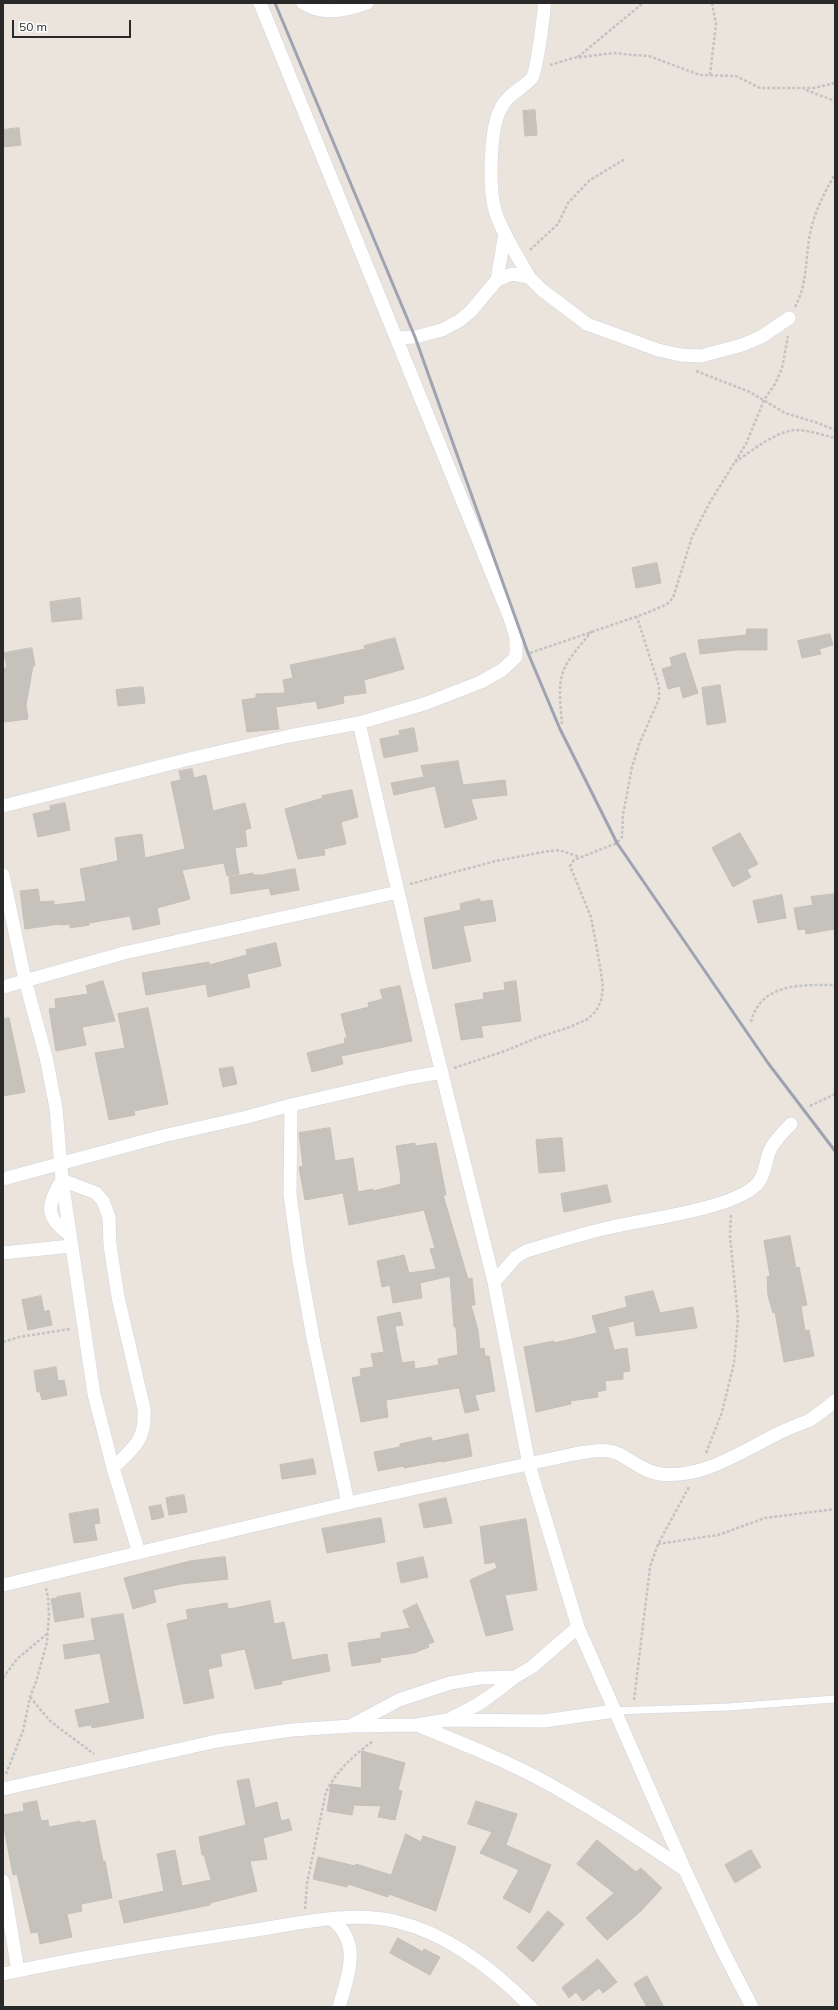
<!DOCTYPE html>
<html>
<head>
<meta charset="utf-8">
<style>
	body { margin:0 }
	#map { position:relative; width:838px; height:2010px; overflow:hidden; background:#eae4dc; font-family:Mulish,sans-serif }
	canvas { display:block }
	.frame { position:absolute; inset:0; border:4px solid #292929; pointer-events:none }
	.scale { position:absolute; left:12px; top:20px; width:119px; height:18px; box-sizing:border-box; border:2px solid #292929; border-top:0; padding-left:5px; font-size:12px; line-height:14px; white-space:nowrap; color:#292929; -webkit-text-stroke:3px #fff; paint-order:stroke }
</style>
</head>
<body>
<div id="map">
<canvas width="838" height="2010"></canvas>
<div class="frame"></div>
<div class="scale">50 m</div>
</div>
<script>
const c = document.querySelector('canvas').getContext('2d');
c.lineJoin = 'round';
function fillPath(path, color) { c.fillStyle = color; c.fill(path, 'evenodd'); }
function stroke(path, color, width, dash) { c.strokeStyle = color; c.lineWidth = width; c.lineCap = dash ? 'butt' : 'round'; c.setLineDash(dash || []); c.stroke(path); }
const building = new Path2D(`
	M535,110L537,135L525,136L523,111Z
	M19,128L21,145L3,147V130Z
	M657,563L661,583L636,588L632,568Z
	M80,598L82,619L52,622L50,602Z
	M747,629H767V650H737L700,654L698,640L746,635Z
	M830,634L833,645L819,649L821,654L802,658L798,641Z
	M395,638L404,669L364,680L366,693L343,696L344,703L318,709L316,701L276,707L279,729L247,732L242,700L256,698V694L285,693L283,680L293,678L290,665L365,649L364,646Z
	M32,648L35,666H33L26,705L28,719L5,722L3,708V668H7L4,653Z
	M685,653L698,693L683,698L680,686L668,689L662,669L672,666L670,658Z
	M720,685L726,722L707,725L702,688Z
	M143,687L145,703L118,706L116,690Z
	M414,728L418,751L384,758L380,739L400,735L399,731Z
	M458,761L463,785L505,780L507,795L471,799L477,819L445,828L435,786L394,795L391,783L424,777L421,766Z
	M192,769L194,778L206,775L213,811L245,803L251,828L245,830L247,846L235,848L239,874L227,876L224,863L182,870L190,899L157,908L160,924L133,930L130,916L89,923V925L70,928V924L60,925V924L25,929L20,891L38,889L40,902L54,901V905L86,901L80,869L118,861L115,838L142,834L145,858L185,849L171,782L181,780L179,771Z
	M352,790L358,817L341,822L346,844L324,849L325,855L298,859L285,809L323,798L322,796Z
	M65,803L70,830L38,837L33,814L51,810L50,806Z
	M740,833L758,864L747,870L751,877L733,887L712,848Z
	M295,869L299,890L271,895L269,888L231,894L229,877L253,873V875H261Z
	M835,894V929L806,934L805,929L798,930L794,908L813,905L811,897Z
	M782,895L786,918L758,923L753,901Z
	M480,899V902L492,900L496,921L463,926L471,961L433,969L424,918L461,910L460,904Z
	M276,943L281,966L247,974L250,987L208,997L206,984L146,995L142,973L209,962V965L247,955L246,950Z
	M103,981L115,1021L82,1027L86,1045L56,1051L49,1009L56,1008L55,999L88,994L86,986Z
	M516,981L521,1021L481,1026L483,1037L461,1040L455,1004L484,999L483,993L505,990L504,983Z
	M400,986L412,1041L341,1056L343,1064L312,1072L307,1053L345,1043L344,1038H347L341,1014L369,1007L368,1003L383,999L380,990Z
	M148,1008L168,1104L134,1111L135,1115L109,1120L95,1053L125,1048L118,1014Z
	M9,1018L25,1092L3,1096V1019Z
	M233,1067L237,1084L223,1087L219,1069Z
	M330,1128L335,1161L353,1158L358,1192L373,1189V1191L401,1184L400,1179H401L396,1146L415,1143V1146L436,1143L446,1195H443L468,1279L472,1278L475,1305H471L478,1330L480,1349L484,1348L485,1356H489L495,1391L475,1395L479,1410L465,1413L459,1388L386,1400L388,1417L361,1422L352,1378L361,1376L360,1369L374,1367L371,1354L384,1352L377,1317L400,1312L403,1325L395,1326L402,1363L414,1361L415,1369L439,1365L438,1359L458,1355L456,1327H454L450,1276L420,1283L422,1298L393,1303L390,1285L382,1287L377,1261L404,1255L409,1273L436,1269L430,1249L435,1248L424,1210L349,1225L343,1193L305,1200L299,1167L303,1166L299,1133Z
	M562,1138L565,1171L539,1173L536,1140Z
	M607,1185L611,1202L564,1212L561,1194Z
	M790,1236L796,1268L799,1267L807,1305L801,1306L805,1331L809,1330L814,1356L784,1362L775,1312L773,1313L768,1296L767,1277L770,1276L764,1241Z
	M653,1291L660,1313L693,1307L697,1328L636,1336L634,1321L608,1327L614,1350L627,1348L630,1371L623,1372V1379L605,1381L606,1390L597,1392L598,1397L570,1401L571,1404L536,1412L524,1347L554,1341V1343L597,1333L592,1316L627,1307L625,1297Z
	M41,1296L44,1312L49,1310L52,1325L28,1330L22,1300Z
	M56,1367L58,1381L64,1380L67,1395L42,1400L40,1392H37L34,1371Z
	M468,1434L472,1456L442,1462V1461L404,1468V1466L378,1471L374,1452L400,1447V1444L431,1437L432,1441Z
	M313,1459L316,1474L282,1479L280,1465Z
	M184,1495L187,1512L169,1515L166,1498Z
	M446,1498L452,1523L424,1528L419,1504Z
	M161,1505L164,1517L152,1520L149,1507Z
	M98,1509L100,1523L94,1524L97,1540L74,1543L69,1514Z
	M381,1518L385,1542L327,1553L322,1529Z
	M526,1519L537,1590L505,1595L513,1630L486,1636L470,1580L497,1568L495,1562L485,1564L480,1527Z
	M225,1557L228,1579L181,1584L153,1590L156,1602L133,1609L124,1578L190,1561Z
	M423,1557L428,1577L401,1583L397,1563Z
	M80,1593L84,1617L55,1622L51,1599L57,1598V1597Z
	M270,1601L274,1624L284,1622L292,1660L327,1654L330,1671L281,1681L282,1684L255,1689L245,1649L220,1654L222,1666L208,1669L214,1698L184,1704L167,1624L188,1619L186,1610L227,1603L228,1609Z
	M417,1604L434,1642L428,1644L429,1647L414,1653L380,1658L381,1662L352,1666L348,1643L381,1638V1633L410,1628L403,1611Z
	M123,1614L144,1718L92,1728L91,1725L79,1727L75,1710L110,1703L100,1653L65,1659L63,1645L95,1640L91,1619Z
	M362,1751L405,1763L398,1790L402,1791L395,1820L378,1817L381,1806L354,1805L352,1815L327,1811L331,1784L361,1788Z
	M249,1779L255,1808L277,1802L281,1821L289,1819L292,1830L263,1838L267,1859L250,1861L257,1891L210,1903V1905L124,1923L119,1901L164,1891L157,1854L175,1850L182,1886L211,1880L204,1855H202L199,1837L246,1825L237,1781Z
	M37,1801L41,1821L48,1820L49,1827L80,1821L81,1823L95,1820L103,1861H105L112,1898L81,1904L82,1911L67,1914L72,1937L40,1944L38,1932L31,1933L17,1874L13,1875L3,1823V1815L24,1811L23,1804Z
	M476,1801L517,1814L506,1845L551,1865L530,1913L503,1898L519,1870L480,1853L492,1832L468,1824Z
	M406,1834L421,1842L423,1836L456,1847L436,1911L389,1894L388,1897L348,1884L347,1887L313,1879L318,1857L355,1866L356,1864L391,1875Z
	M597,1840L636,1872L641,1868L662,1888L641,1911L607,1940L586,1918L614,1893L577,1864Z
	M751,1850L761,1867L735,1883L725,1865Z
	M548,1911L564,1924L533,1962L517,1948Z
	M398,1938L423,1952L424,1949L440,1957L430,1975L390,1953Z
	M598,1959L617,1982L603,1993L599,1988L583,2001L576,1992L569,1998L562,1988Z
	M647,1976L664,2007H647L634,1984Z`);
fillPath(building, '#c5c1bb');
stroke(building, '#c5bfb6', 1);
const lane = new Path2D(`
	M614,1711L728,1707L835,1699`);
const street = new Path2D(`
	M303,3C322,16 346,11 367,3
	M529,277C518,256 499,229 494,206C489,185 490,129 500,110C506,95 522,89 532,78C536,73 545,11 544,3
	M497,280L505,233
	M397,338L415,337L442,330L459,321L471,311L497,280L512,274L529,277L542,290L587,324L658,350L681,355L701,356L742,345L761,337L789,318
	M359,723L416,969L494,1282L529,1465L578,1627L685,1870L722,1949L752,2007
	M3,806L189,759L289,736L359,723L424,704L481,682L502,670L516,657V637L510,618L260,3
	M3,875L25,980L46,1057L56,1108L62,1180L94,1394L113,1468L139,1553
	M3,987L124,953L398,892
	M291,1105L290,1194L299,1260L313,1338L348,1503
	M3,1179L163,1136L247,1117L291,1105L408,1078L442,1072
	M70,1235C44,1217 47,1205 62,1180L96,1193L103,1201L109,1217L110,1245L118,1297L144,1409C146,1441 134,1447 113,1468
	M3,1253L71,1246
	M494,1282L516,1257L526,1251C554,1243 583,1233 612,1227C647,1219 730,1209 755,1186C765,1178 765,1162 770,1150C775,1140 783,1132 791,1124
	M3,1585L348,1503L574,1454C588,1452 605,1447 619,1454C632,1461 645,1472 660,1474C702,1479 741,1452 777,1434C787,1429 797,1425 808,1421C817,1416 826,1408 835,1401
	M453,1717C477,1707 495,1693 515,1677
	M352,1725L399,1700L450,1683L480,1678L515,1677L532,1667L578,1627
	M417,1725C461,1743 505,1760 547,1783C594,1809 640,1839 685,1870
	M3,1789L217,1741L292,1730L351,1726L417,1725L447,1720L544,1721L614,1711
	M3,1881L18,1971
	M332,1919C362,1944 348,1975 339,2007
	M3,1974C85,1956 168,1943 250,1931C296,1924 352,1910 398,1922C449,1934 494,1970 531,2007`);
stroke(lane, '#d1d4e0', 8);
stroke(street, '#d1d4e0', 14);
stroke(new Path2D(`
	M578,57L643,3
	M550,65L573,58L614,53L634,55L649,56L700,75L736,76L760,88H814L835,83
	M710,75L716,24L712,3
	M806,90L835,101
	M530,250L558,224L568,203L590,180L625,159
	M795,307C808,283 805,259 810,234C814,212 824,194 835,174
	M696,371L750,392L785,413L818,423L835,430
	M735,462C752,451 774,432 795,430C809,430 822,435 835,438
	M530,653L647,613L667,604L673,598L692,537L710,502L746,444L764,400L775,384L782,368L788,336
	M562,724C561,708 558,690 562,675C567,658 582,644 592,631
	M410,884L496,861L543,852L559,850L580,857
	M751,1022C761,982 803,985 835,985
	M454,1068L505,1051L539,1037L567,1028L588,1019L596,1011L601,1001L603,987L600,966L591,917L570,866L574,860L617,843L622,837L623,815L632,767L640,742L659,699V686L637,617
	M810,1106L835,1094
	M3,1342L19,1337L70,1329
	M706,1453L722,1412L734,1363L738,1319L730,1236L731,1215
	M658,1544L718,1535L765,1518L835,1509
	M3,1678L17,1659L48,1633
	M30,1697L50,1721L94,1754
	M634,1700L650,1567L658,1544L689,1487
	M6,1774L23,1731L30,1697L36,1682L47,1642L49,1614L48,1598L46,1588
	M305,1909L307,1883L326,1792C337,1770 353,1756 373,1741`), '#c3c3c3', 2.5, [3, 2]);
stroke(lane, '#fff', 7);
stroke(street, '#fff', 13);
stroke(new Path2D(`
	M275,3L415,337L528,653L560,729L617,843L768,1063L835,1151`), '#9fa2b1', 3);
</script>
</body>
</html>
